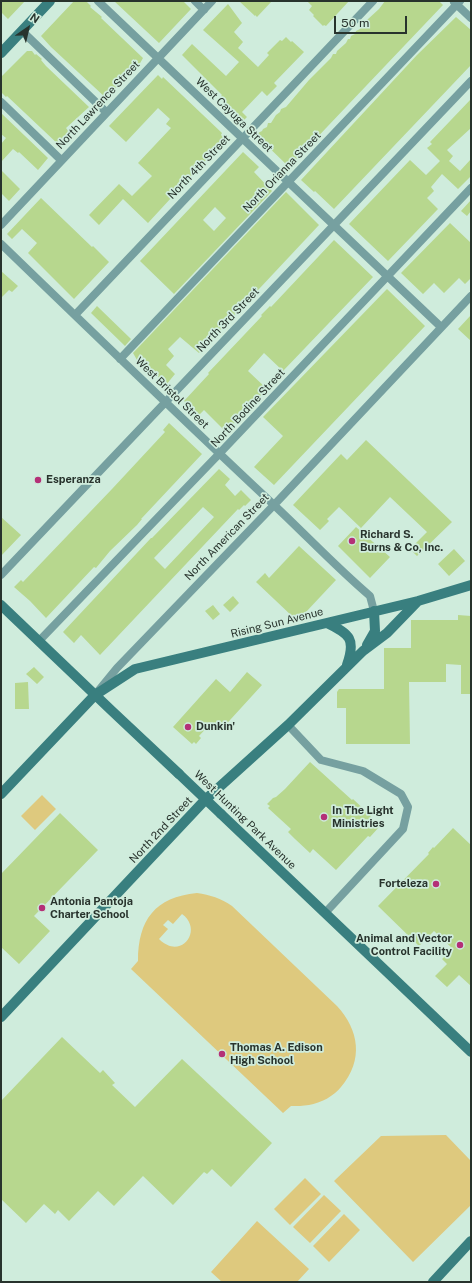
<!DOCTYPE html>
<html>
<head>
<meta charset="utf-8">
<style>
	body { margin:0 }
	#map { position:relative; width:472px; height:1283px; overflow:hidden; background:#cfecdc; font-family:"Public Sans",sans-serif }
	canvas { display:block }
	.frame { position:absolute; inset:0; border:2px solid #28332d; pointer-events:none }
	.north { position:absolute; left:8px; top:8px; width:40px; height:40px; -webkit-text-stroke:3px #cfecdc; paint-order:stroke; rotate:34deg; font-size:11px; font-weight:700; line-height:16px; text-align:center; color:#28332d }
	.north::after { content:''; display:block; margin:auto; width:14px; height:18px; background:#28332d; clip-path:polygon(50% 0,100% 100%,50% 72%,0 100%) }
	.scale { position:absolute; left:334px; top:16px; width:73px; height:18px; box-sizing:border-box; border:2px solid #28332d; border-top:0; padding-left:5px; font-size:12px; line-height:14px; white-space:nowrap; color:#28332d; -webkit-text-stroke:3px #cfecdc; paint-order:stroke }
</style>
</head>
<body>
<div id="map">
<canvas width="472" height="1283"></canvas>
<div class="frame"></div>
<div class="north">N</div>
<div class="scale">50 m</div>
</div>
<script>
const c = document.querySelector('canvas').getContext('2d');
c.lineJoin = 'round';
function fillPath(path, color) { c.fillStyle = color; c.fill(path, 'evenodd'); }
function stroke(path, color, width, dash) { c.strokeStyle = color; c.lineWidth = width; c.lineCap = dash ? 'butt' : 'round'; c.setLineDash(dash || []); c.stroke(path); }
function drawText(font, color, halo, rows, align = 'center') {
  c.font = font + ' "Public Sans",sans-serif'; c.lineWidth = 3.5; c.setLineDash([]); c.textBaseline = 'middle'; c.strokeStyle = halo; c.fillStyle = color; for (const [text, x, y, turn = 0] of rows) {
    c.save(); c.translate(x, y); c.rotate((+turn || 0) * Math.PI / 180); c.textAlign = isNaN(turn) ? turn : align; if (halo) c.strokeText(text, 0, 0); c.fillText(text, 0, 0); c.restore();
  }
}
fillPath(new Path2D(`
	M42,795L56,809L35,830L21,816Z
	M197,893C210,895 221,898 232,906L337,1006C359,1030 364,1060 341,1087C334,1096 321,1103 309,1105C303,1106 297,1106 291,1106L283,1113L131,969L138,961C138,920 155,897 197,893ZM182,914C204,930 181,961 159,939L168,929L163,925L168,920L173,924Z
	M446,1135L471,1161V1205L413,1262L334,1181L381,1136Z
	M305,1178L321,1194L290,1225L274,1209Z
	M324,1195L341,1211L310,1243L293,1227Z
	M344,1214L360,1230L329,1262L313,1246Z
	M257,1221L309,1269L297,1282H222L211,1272Z`), '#dec97e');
fillPath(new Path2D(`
	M1,1H25L8,19L1,12Z
	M74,1H86L91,6L90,7L102,17L101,18L143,58L139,65L106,98L51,47L41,36Z
	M114,1H183L191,9L159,43Z
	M239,1H272L257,17L255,15V16Z
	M307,1H349L326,26L324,25L323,26L313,16L314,15L309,10L312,6Z
	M385,1H439L443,5L289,167L258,137V133L262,131L263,129L267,127L268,123H271L276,115L280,112L281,109L286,107L309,80L331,58L333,54H336L337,51L346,43L348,39H350L351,36L355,34L356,31L360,29L367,20L379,9Z
	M228,4L242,23L234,32L243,42L238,48L258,67L269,55L267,53L280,40L282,41L286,37L291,42L292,41L304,52L274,83L277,86L267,96L262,91L242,112L247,117L242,122L222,102L225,99L221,96L222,95L182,55L192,44L226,76L239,62L203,30Z
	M456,17L471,30V65L334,209L315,191L314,192L301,180L417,55Z
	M27,51H32L35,55L36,54L42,59L41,60L46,66L89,107L66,128L71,134L60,146L7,96L6,97L1,92V77Z
	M158,75L162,79L163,77L222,133L221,135L225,139L221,145L222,146L208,160L207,159L148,223L123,199L99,225L89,215L119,184L132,196L152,176L138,163L171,128L166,124L170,119L158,108L126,142L109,126Z
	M471,99V128L447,150L453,156L449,161L460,171L471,159V176L458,189L442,174L431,187L434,191L427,198L438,209L388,261L349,224L410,160L426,175L440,161L427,148L432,144L430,142Z
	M1,113L48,158L38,170L19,152L18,153L13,149L1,162V144L6,138L1,134Z
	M243,152L259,167L254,172L272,191L174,294L140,261ZM215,207L226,218L214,231L203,220Z
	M1,170L20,189L9,201L1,193Z
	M286,192L319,225L199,353L180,337L168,349L174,356L166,365L175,374L166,385L155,374L137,360L133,353Z
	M41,198L92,247L93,246L109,262L74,299L28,253L37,243L22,229L12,239L7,234Z
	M471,200V211L467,216L461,211Z
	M450,223L471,243V278L465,284L459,278L444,293L434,283L423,294L401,273Z
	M334,240L373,277L283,371L264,353L248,371L267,389L226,432L204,410L199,415L184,401L209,374L208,373L262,316L261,315L270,306L271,307Z
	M1,271L18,286L12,292L9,290L1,298Z
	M387,289L425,326L274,485L254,467L283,436L263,417Z
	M97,306L131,339L125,346L91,313Z
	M471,315V341L458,329Z
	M169,423L202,454L141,519H142L137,525L110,551L96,568L94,567L46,618L30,601L14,587L21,580L23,582L112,489L165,432L163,430Z
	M366,440L452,522L417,556L410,549L427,532L390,497L361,528L339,507L327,519L329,521L320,530L293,505L341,454L347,460Z
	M219,469L230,479L225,485L235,496L241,490L251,500L245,506L244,505L239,510L238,509L100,655L81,635L74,643L63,632L151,538H152ZM203,507L214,517L165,569L154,558Z
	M1,517L21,535L1,556Z
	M356,527L390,557L370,578L338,546Z
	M299,546L336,580L306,612L293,617L256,582L265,573L269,578Z
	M454,549L465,561L449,576L438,564Z
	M233,596L239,603L230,612L223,605Z
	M213,605L220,614L213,620L205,611Z
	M458,615L471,616V694H461V665L446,664V682H409L410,744H346V708H337V692L339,689H384V648H411V620H458Z
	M34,667L44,677L37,684L26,674Z
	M247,672L262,685L220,731L211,723L199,736L201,738L196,744L194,742L192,744L173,727L216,679L230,692Z
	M28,682L29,709H15V683Z
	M310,762L352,800L353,799L371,816L370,817L380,826L370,837L368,836L336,870L313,849L310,853L295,839L288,832L291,829L268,808L270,806L267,804L273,798L276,797L285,789Z
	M60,813L98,850L34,916L50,931L19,964L1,947V874Z
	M453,828L471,845V986L459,975L447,987L435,976L447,964L442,959L453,949L434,931L420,945H418L378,906L429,854L428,853L433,847L434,848Z
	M62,1037L100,1073L103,1070L115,1083L112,1085L135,1107L182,1059L272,1143L231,1187L212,1169L207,1174L204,1172L173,1205L143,1176L114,1206L98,1191L69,1221L58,1210L55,1214L44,1204L26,1223L1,1199V1101Z`), '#b7d78e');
stroke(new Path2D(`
	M98,1L441,327
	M195,1L204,10
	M454,2L471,18
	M22,31L106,112
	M1,102L61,160
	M1,225L212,1
	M1,244C92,332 183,420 275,506C307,536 337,568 370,596L374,611
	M75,315L373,1
	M120,359L460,1
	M1,575L471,81
	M39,641L219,454L471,188
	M99,690L117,668L274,505L471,296
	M288,725L321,760L363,771L401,794L408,807L403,829L325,913`), '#76a0a0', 8);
stroke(new Path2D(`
	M1,53L50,1
	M1,605L112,711L179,774
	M327,623C350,634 356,639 347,665
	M367,645L375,631L374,611
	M1,794L95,695L135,669L418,601L471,585
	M221,814L471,1052
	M1,1017L205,800L288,725L363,651L387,633L418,601
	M433,1282L471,1241`), '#397f7f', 10);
stroke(new Path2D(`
	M179,774L221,814`), '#397f7f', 10);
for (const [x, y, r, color] of [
	[38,480,4,"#b43077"],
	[352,541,4,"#b43077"],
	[188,727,4,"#b43077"],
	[324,817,4,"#b43077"],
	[436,884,4,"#b43077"],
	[42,908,4,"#b43077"],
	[460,945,4,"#b43077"],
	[222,1054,4,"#b43077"]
]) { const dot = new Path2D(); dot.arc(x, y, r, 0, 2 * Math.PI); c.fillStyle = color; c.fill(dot); stroke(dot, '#cfecdc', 1.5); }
drawText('11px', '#28332d', '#cfecdc', [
	["North Lawrence Street",98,105,-47],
	["West Cayuga Street",234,115,44],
	["North 4th Street",199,167,-46],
	["North Orianna Street",282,172,-46],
	["North 3rd Street",228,320,-46],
	["West Bristol Street",172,393,44],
	["North Bodine Street",248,408,-47],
	["North American Street",227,537,-46],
	["Rising Sun Avenue",277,623,-14],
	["West Hunting Park Avenue",245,820,44],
	["North 2nd Street",161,830,-47]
]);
drawText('bold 11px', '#28332d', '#cfecdc', [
	["Esperanza",46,480],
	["Richard S.",360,535],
	["Burns & Co, Inc.",360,548],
	["Dunkin'",196,727],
	["In The Light",332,811],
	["Ministries",332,824],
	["Forteleza",428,884,"right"],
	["Antonia Pantoja",50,902],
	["Charter School",50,915],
	["Animal and Vector",452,939,"right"],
	["Control Facility",452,952,"right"],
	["Thomas A. Edison",230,1048],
	["High School",230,1061]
], 'left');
</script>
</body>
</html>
